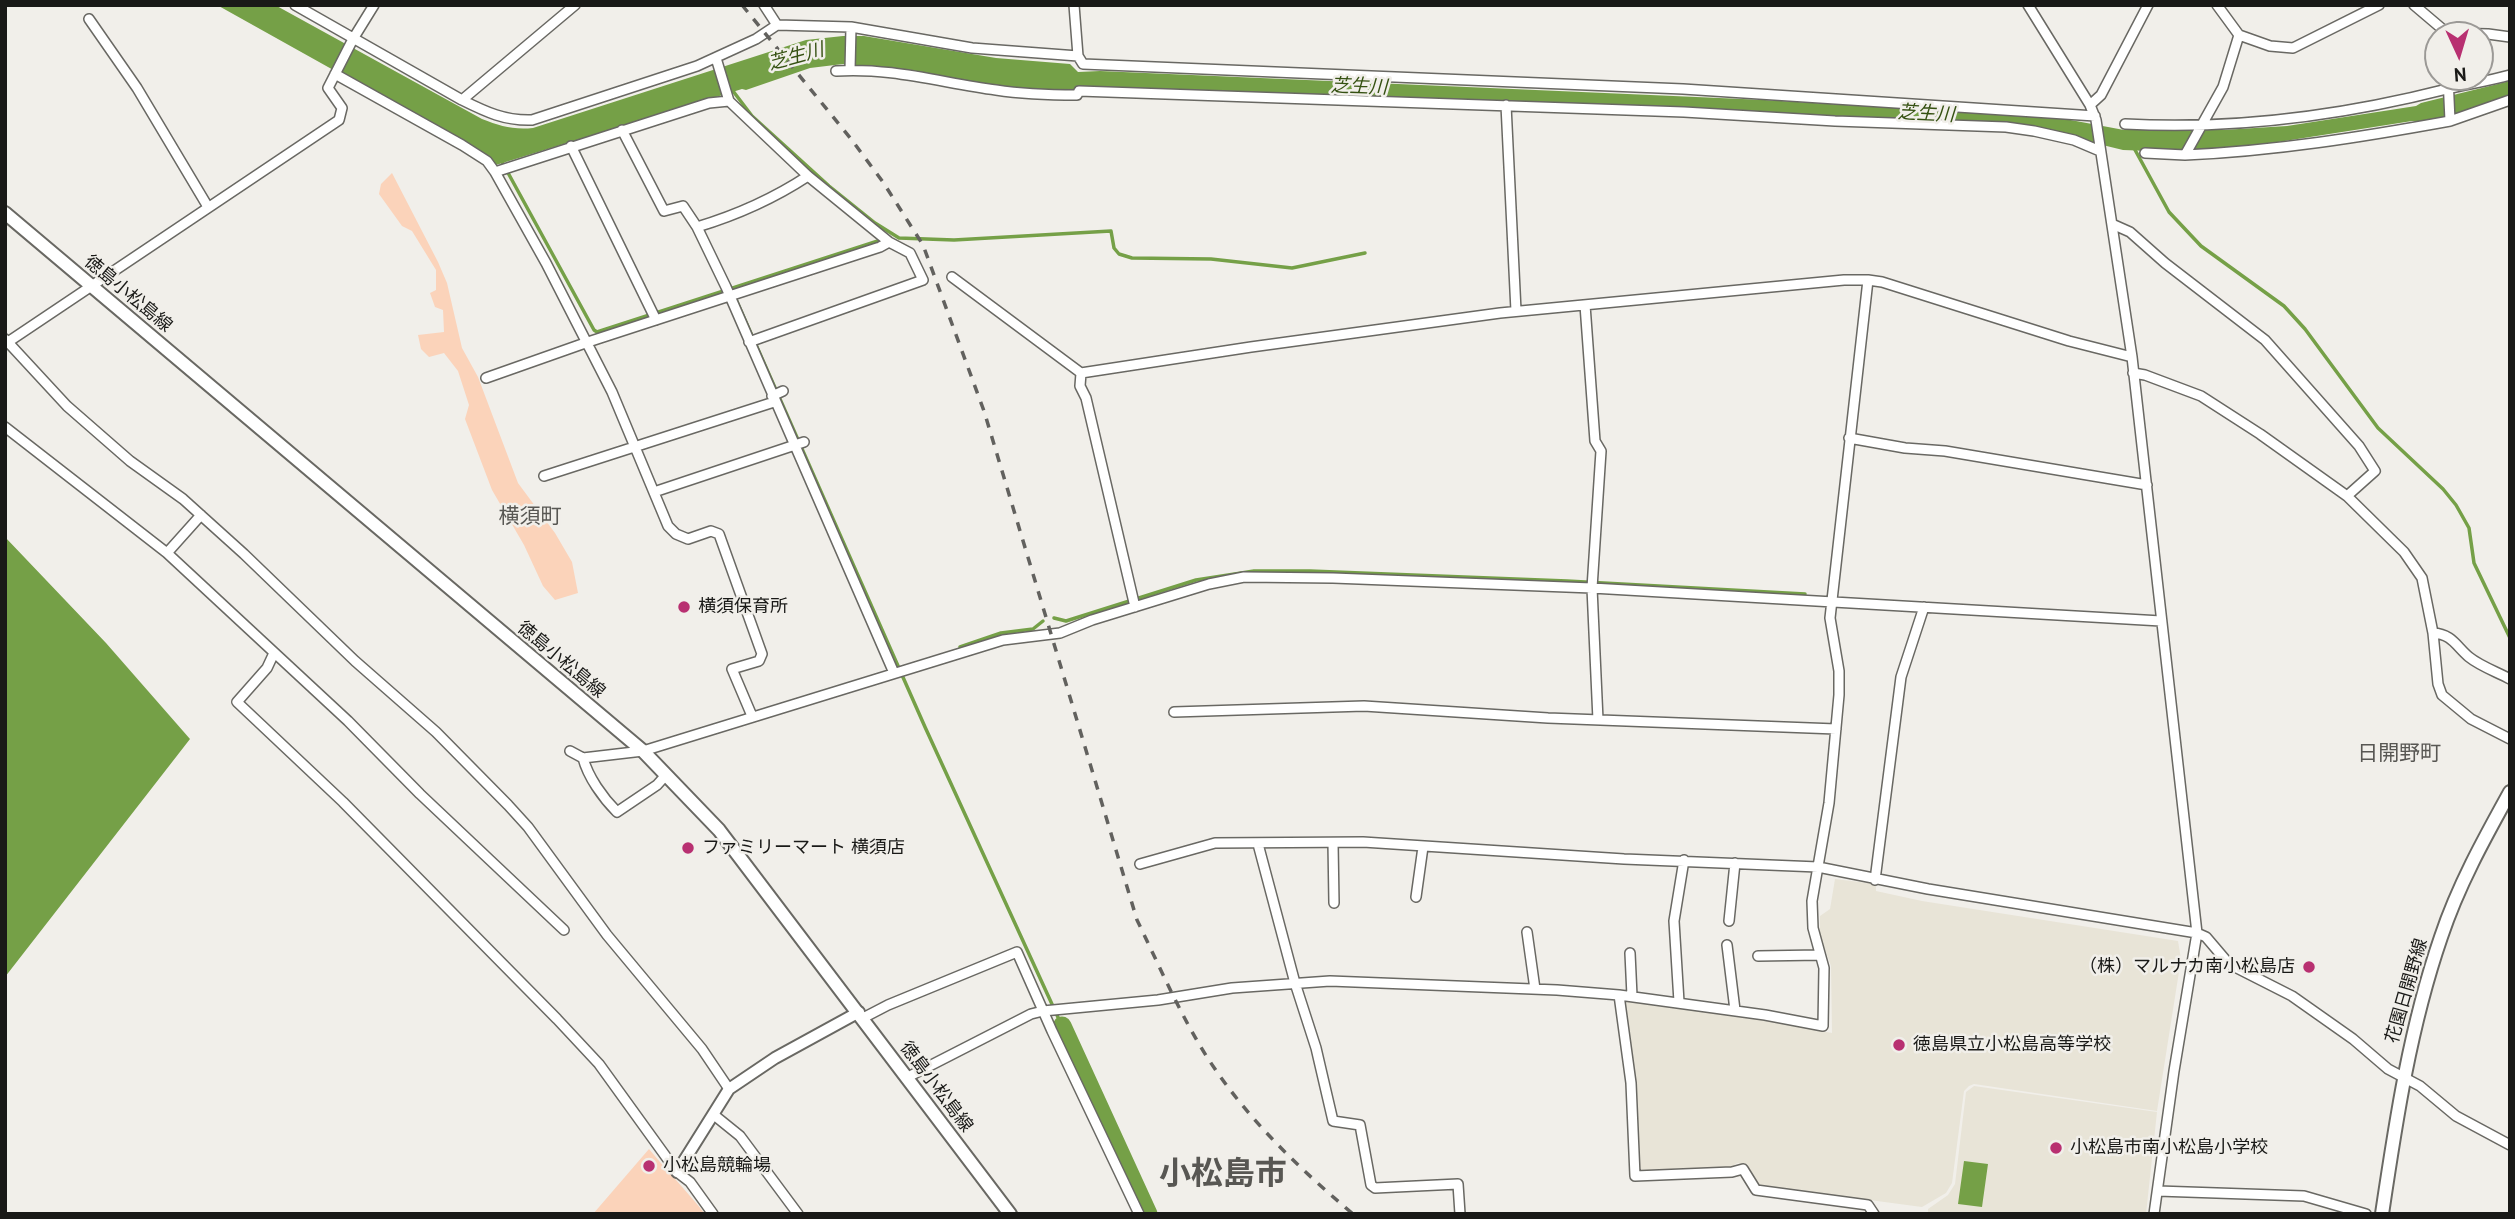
<!DOCTYPE html>
<html>
<head>
<meta charset="utf-8">
<style>
	body { margin:0 }
	#map { position:relative; width:2515px; height:1219px; overflow:hidden; background:#f1efea; font-family:"PT Sans",sans-serif }
	canvas { display:block }
	.frame { position:absolute; inset:0; border:7px solid #191917; pointer-events:none }
	.north { position:absolute; left:2424px; top:21px; width:70px; height:70px; box-sizing:border-box; background:#f1efea; border:2px solid #9b9996; border-radius:50%; rotate:176deg; font-size:19px; font-weight:700; line-height:28px; text-align:center; color:#191917 }
	.north::after { content:''; display:block; margin:auto; width:24px; height:32px; background:#b83071; clip-path:polygon(50% 0,100% 100%,50% 72%,0 100%) }
</style>
</head>
<body>
<div id="map">
<canvas width="2515" height="1219"></canvas>
<div class="frame"></div>
<div class="north">N</div>
</div>
<script>
const c = document.querySelector('canvas').getContext('2d');
c.lineJoin = 'round';
function fillPath(path, color) { c.fillStyle = color; c.fill(path, 'evenodd'); }
function stroke(path, color, width, dash) { c.strokeStyle = color; c.lineWidth = width; c.lineCap = dash ? 'butt' : 'round'; c.setLineDash(dash || []); c.stroke(path); }
function drawText(font, color, halo, rows, align = 'center') {
  c.font = font + ' "PT Sans","Noto Sans JP",sans-serif'; c.lineWidth = 5; c.setLineDash([]); c.textBaseline = 'middle'; c.strokeStyle = halo; c.fillStyle = color; for (const [text, x, y, turn = 0] of rows) {
    c.save(); c.translate(x, y); c.rotate((+turn || 0) * Math.PI / 180); c.textAlign = isNaN(turn) ? turn : align; if (halo) c.strokeText(text, 0, 0); c.fillText(text, 0, 0); c.restore();
  }
}
fillPath(new Path2D(`
	M1835,879L1876,884V891L1922,901L2178,941L2181,959L2157,1111L1974,1084L1969,1086L1964,1091L1952,1183L1946,1193L1922,1207L1757,1185L1748,1165L1737,1163L1732,1167L1639,1171L1635,1083L1625,1001L1754,1018L1832,1033L1831,966L1820,936V916L1830,909Z
	M1974,1086L2157,1112L2146,1214H1928V1209L1948,1195L1955,1184L1966,1092Z`), '#e8e4d7');
fillPath(new Path2D(`
	M392,173L438,262L447,283L462,348L478,377L518,483L555,533L572,562L578,593L555,600L543,586L524,545L492,490L465,419L469,405L458,371L444,353L429,357L421,349L418,335L444,332L443,310L435,307L430,293L436,290V270L412,231L402,226L379,194L381,184Z
	M649,1149C668,1172 687,1191 705,1214H593Z`), '#fbd3ba');
fillPath(new Path2D(`
	M217,5H275L482,119C500,126 513,130 533,128L806,40L843,36H864L996,58L1070,64L1078,72L1100,71L1765,100L2060,118L2124,130H2223L2287,126L2416,106L2421,103L2510,81V97L2429,123L2412,121L2240,148L2177,152L2123,150L2082,140L1978,123L1508,102L1075,92L994,86L843,64L810,68L746,90L742,89L496,165L473,148Z
	M5,537L106,643L190,739L5,977Z
	M1964,1161L1988,1164L1982,1207L1958,1204Z`), '#75a047');
stroke(new Path2D(`
	M733,91L752,116L829,186L875,223L899,238L954,240L1111,231L1114,248L1119,254L1132,258L1211,259L1292,268L1365,253
	M2134,148L2169,212L2201,246L2284,306L2305,329L2378,428L2443,489L2456,505L2469,528L2474,563L2510,638
	M501,160L594,330L597,332L884,239
	M734,295L925,727L1062,1026
	M1054,618L1066,621L1196,580L1254,571H1310L1567,581L1805,594
	M960,647L1001,633L1033,629L1043,621`), '#75a047', 3.5);
stroke(new Path2D(`
	M1062,1026L1148,1214`), '#75a047', 19);
const minor = new Path2D(`
	M295,5L462,100C486,112 505,121 532,120L697,66L756,39L777,25L851,27L972,48L1078,56L1083,64L1683,89L2095,116
	M764,5L777,25
	M1074,5L1078,56
	M2028,5L2090,105L2096,120L2132,357L2197,933L2174,1071L2154,1214
	M2217,5L2239,35L2270,46L2293,48L2379,5
	M2414,5L2447,33L2488,34L2510,37
	M89,19L137,88L208,207
	M2239,35L2223,87L2185,155C2275,151 2362,137 2450,121L2448,77
	M716,58L729,101L808,176L889,242L910,253L923,280L749,342
	M850,70L851,27
	M836,71C889,67 943,83 996,90C1022,94 1050,95 1077,95L1079,91L1684,112L1835,121L2006,127L2034,131L2074,140L2100,151
	M335,74L462,145L487,161L495,172L546,263L612,392L668,526L676,534L688,539L711,531L719,534L762,654L759,661L732,669L752,716
	M462,100L575,5
	M1506,105L1516,311
	M2090,105L2101,95L2148,5
	M2450,121L2510,100
	M2125,124C2234,130 2341,116 2447,89C2468,84 2489,81 2510,75
	M622,130L664,211L683,206L697,227L726,287L894,673
	M571,146L656,320
	M2145,153L2185,155
	M495,172L709,103L729,101
	M2112,224L2130,232L2165,263L2265,340L2359,446L2375,471L2347,496
	M697,227C737,215 773,199 808,176
	M952,277L1081,373L1251,347L1500,313L1844,280H1868L1882,282L2069,341L2132,357
	M1585,305L1595,441L1601,451L1592,588L1598,720
	M5,339L67,406L130,461L183,499L244,554L355,661L436,732L508,805L528,827L607,935L702,1049L729,1089
	M8,342L339,120L342,108L328,88L353,39L374,5
	M1081,373L1080,386L1086,398L1135,607
	M2133,373L2145,375L2201,396L2260,434L2347,496L2404,552L2422,578L2433,633L2438,684L2442,695L2471,719L2510,739
	M486,378L588,342L880,247L889,242
	M772,396L783,391
	M5,427L167,553
	M1849,438L1905,448L1945,451L2147,485
	M544,476L774,402
	M654,492L804,442
	M201,515L167,553L348,721L420,794L564,930
	M2433,633C2452,634 2456,646 2469,657C2480,666 2497,672 2510,679
	M274,653L267,668L237,702L343,802L557,1019L599,1064L677,1172L690,1182L713,1214
	M1174,712L1364,706L1548,718L1836,729
	M570,751L583,758C588,777 603,798 617,812L657,785L666,775
	M583,758L643,751L1003,640L1060,633L1092,620L1209,584L1244,577L1333,578L1592,588L2161,621
	M1333,843L1334,903
	M1258,844L1295,983L1316,1048L1333,1121L1360,1125L1371,1185L1375,1188L1458,1184L1460,1214
	M1140,864L1215,843L1363,842L1624,859L1818,867L1928,889L2197,933L2206,937L2229,964L2292,996L2353,1039L2388,1069L2420,1086L2456,1116L2510,1145
	M1875,880L1901,677L1924,607
	M1416,897L1423,847
	M1729,921L1735,863
	M1527,932L1535,989
	M1727,945L1735,1010
	M1630,953L1632,996
	M1758,956L1820,955
	M1619,995L1631,1083L1635,1176L1732,1172L1743,1169L1756,1190L1868,1205L1874,1214
	M1679,1002L1674,921L1684,860
	M863,1018L888,1005L1017,952L1052,1031L1139,1214
	M906,1078L1031,1014L1043,1011L1158,1000L1232,988L1330,981L1557,990L1619,995L1765,1015L1823,1026L1824,968L1813,928L1812,901L1829,803L1839,695V671L1830,618L1868,280
	M714,1115L740,1136L798,1214
	M2158,1191L2304,1196L2366,1214`);
const tertiary = new Path2D(`
	M677,1172L729,1089L775,1058L859,1012`);
const secondary = new Path2D(`
	M5,213L643,751L719,830L1010,1214
	M2382,1214C2396,1120 2410,1027 2441,937C2458,886 2484,839 2510,792`);
stroke(minor, '#696863', 12);
stroke(tertiary, '#696863', 14);
stroke(secondary, '#696863', 16);
stroke(minor, '#fff', 9);
stroke(tertiary, '#fff', 10);
stroke(secondary, '#fff', 12);
stroke(new Path2D(`
	M742,5L851,139L883,182L923,245L984,411L1137,920C1157,961 1176,1005 1199,1044C1238,1110 1295,1165 1353,1214`), '#62615e', 3.5, [9, 9]);
for (const [x, y, r, color] of [
	[684,607,7,"#b83071"],
	[688,848,7,"#b83071"],
	[2309,967,7,"#b83071"],
	[1899,1045,7,"#b83071"],
	[2056,1148,7,"#b83071"],
	[649,1166,7,"#b83071"]
]) { const dot = new Path2D(); dot.arc(x, y, r, 0, 2 * Math.PI); c.fillStyle = color; c.fill(dot); stroke(dot, '#f1efea', 2.5); }
drawText('18px', '#191917', '#f1efea', [
	["徳島小松島線",128,294,40],
	["徳島小松島線",561,660,40],
	["花園日開野線",2407,991,-74],
	["徳島小松島線",936,1087,53]
]);
drawText('18px', '#191917', '#f1efea', [
	["横須保育所",698,607],
	["ファミリーマート 横須店",702,848],
	["（株）マルナカ南小松島店",2295,967,"right"],
	["徳島県立小松島高等学校",1913,1045],
	["小松島市南小松島小学校",2070,1148],
	["小松島競輪場",663,1166]
], 'left');
drawText('italic 19px', '#355112', '#f1efea', [
	["芝生川",796,57,-15],
	["芝生川",1359,87,2],
	["芝生川",1926,114,3]
]);
drawText('21px', '#585753', '#f1efea', [
	["横須町",530,517],
	["日開野町",2399,754]
]);
drawText('bold 32px', '#585753', '#f1efea', [
	["小松島市",1223,1175]
]);
</script>
</body>
</html>
